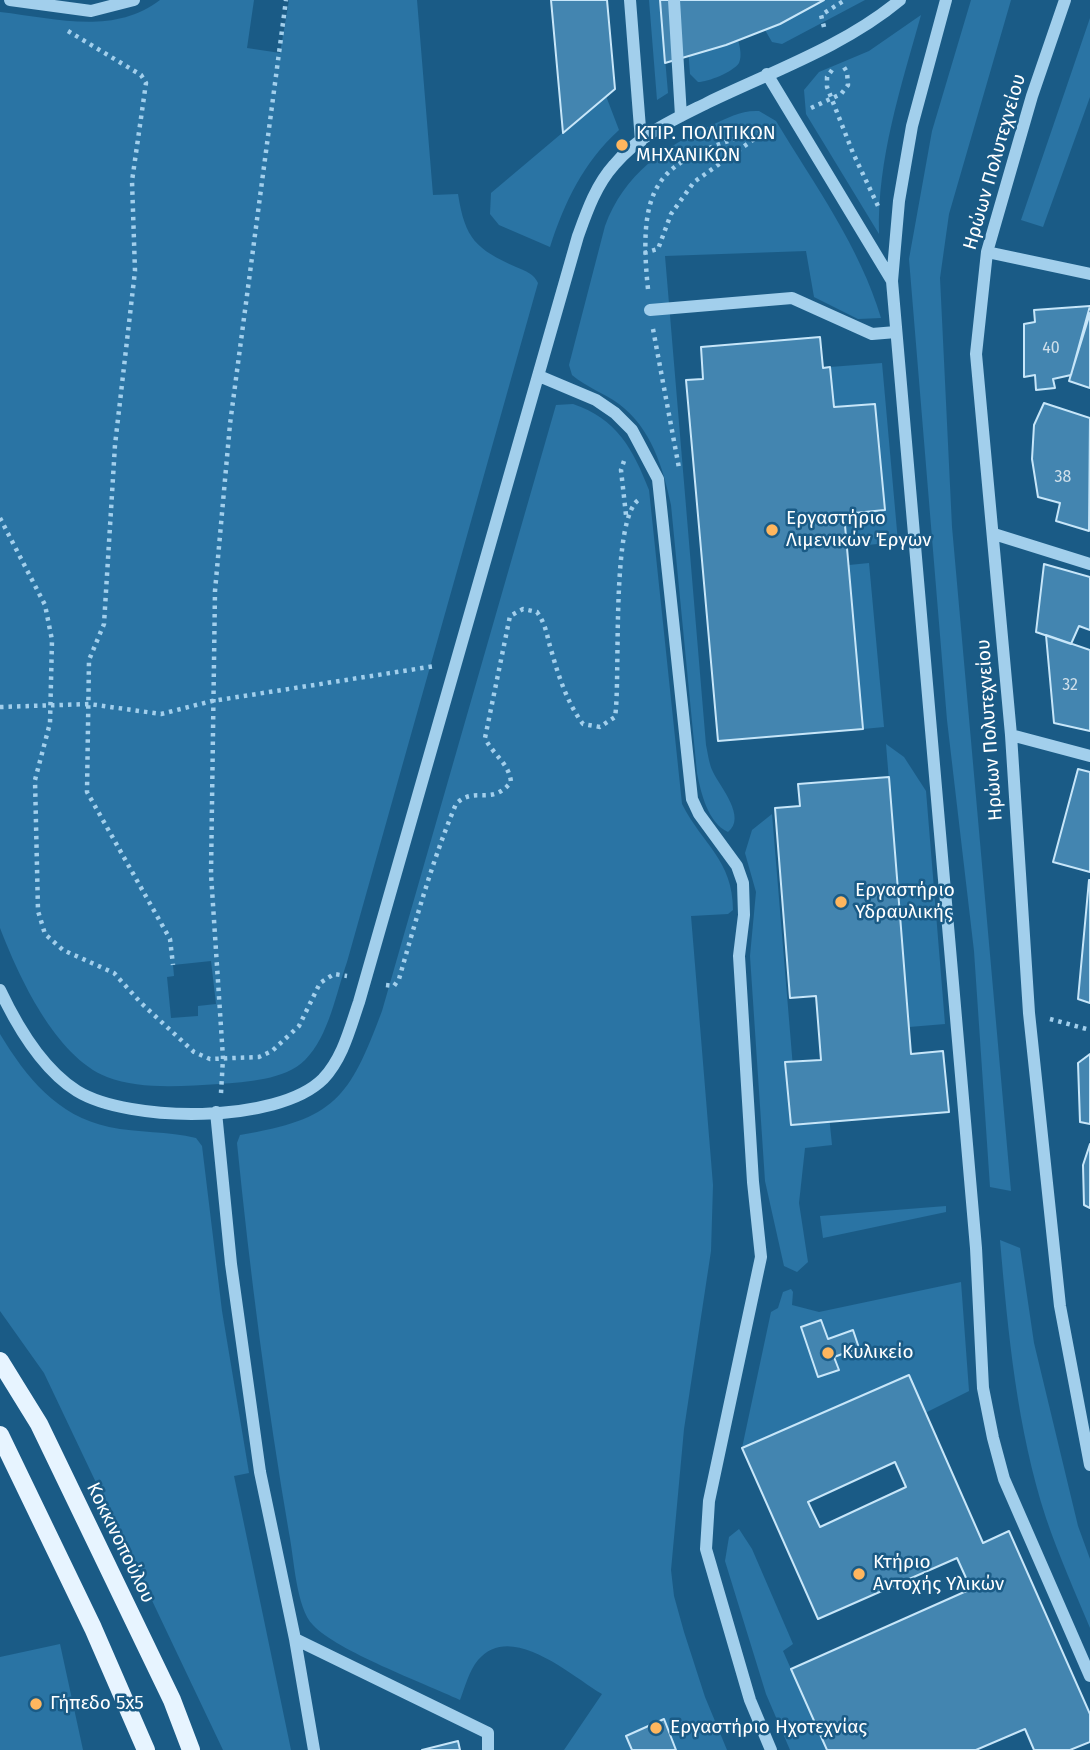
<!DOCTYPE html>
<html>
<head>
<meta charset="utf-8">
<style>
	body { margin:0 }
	canvas { display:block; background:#1a5b86 }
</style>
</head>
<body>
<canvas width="1090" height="1750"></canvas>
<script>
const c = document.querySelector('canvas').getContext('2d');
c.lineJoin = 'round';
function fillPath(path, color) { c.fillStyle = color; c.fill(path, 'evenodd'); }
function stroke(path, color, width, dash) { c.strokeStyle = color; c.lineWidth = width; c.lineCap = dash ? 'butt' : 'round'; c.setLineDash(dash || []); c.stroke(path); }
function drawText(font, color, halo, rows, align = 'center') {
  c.font = font + ' "Fira Sans",sans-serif'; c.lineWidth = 5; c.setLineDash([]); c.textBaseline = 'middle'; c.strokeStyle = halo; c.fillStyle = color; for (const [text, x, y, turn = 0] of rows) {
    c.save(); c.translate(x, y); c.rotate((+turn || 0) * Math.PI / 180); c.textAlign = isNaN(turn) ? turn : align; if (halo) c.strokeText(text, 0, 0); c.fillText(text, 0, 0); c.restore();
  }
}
fillPath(new Path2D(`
	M160,0H254L247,48L280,53L289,0H417L433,195L458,194C465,239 476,249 516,267C526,271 534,274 538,283L347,962C336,993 329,1036 305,1060C285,1080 246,1082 219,1084C183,1086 141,1090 107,1077C55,1056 19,977 0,928V12C54,18 113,36 160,0ZM211,961L216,1004L198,1006V1016L171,1018L167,977L174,976L173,965Z
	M649,0H660L668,93L657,100Z
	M824,0H865L782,44L772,42L765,30Z
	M971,0H1011L949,214L940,278L952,527L1011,1191L990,1187L974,951L947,720L909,259L932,131Z
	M921,15C901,87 877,159 879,234L806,114L804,90L819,72L869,51Z
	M1090,18V97L1043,227L1021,220Z
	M706,26L712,50L738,40C740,47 742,56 739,63C733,72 708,82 698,82L690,74L687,33Z
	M606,96L619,130C583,163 565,201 550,247L499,225L490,214L491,193Z
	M759,111L776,121C814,184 860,247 881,318L858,319L814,297L806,251L665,256L706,745C708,754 709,764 713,772C720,787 747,817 728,832C708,823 701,793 697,773L671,505C663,467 651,428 619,404C604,393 586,387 572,375L569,365L605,226C624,174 664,147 712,125C728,118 741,110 759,111Z
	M882,363L898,542L847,547L844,514L885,510L875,404L834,407L830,367Z
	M573,404C617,419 633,449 649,490L682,804C702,844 733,860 733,910L728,914L691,916L713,1185L711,1251L684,1429L671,1570L674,1596L684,1632L705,1697L727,1750H564L602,1694C570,1675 511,1621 478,1660C469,1671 465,1687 460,1700C424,1683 337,1651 313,1625C296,1608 294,1557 289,1533C267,1404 250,1273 237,1143L240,1135C335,1119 349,1099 382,1011L556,405Z
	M869,563L884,727L863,729L849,565Z
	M886,744L904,757L926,791L945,1024L909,1027Z
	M772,814L795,1092L827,1096L832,1145L805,1148L799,1203L808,1262L797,1272L784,1266L765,1181L750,956L756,892L745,853L752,830Z
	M0,1034C26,1077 57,1116 109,1127C138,1133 168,1131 196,1138L202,1146L222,1311L249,1473L234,1476L291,1750H223L44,1373L0,1311Z
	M946,1206V1212L823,1238L820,1216Z
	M1000,1240L1020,1248L1034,1343L1078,1526L1090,1559V1628C1075,1592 1059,1556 1046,1518C1017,1429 1008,1333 1000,1240Z
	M961,1282L969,1391L925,1413L742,1448L771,1312L778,1308L783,1292L791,1289L793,1292L792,1305L819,1312Z
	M739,1529L752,1549L793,1644L783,1651L827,1750H790L766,1694L725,1561L729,1537Z
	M60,1644L83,1750H0V1657Z`), '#2a74a4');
const building = new Path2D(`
	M551,0H607L615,89L563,133Z
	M660,0H824L780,24L726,45L665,63Z
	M1090,306L1071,375L1053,379L1055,388L1036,390L1035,375L1024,377V324L1035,322L1034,310Z
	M1090,313V388L1069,381Z
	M820,337L823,368L830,367L834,407L875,404L885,510L844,514L863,729L718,741L686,380L703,379L701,347Z
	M1044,403L1090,418L1089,531L1056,521L1060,503L1038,497L1032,459L1034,425Z
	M1044,564L1090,577V630L1079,626L1071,644L1036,632Z
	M1046,635L1090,650V731L1054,723Z
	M1078,769L1090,772V872L1053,862Z
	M889,777L911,1054L943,1051L949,1112L791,1125L785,1062L821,1060L816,996L790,998L775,808L800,806L798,784Z
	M1089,880H1090V1003L1078,999Z
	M1090,1054V1124L1080,1122L1078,1063Z
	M1090,1144V1208L1084,1205L1083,1165Z
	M821,1320L828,1339L853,1330L859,1348L834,1357L839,1370L818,1377L801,1327Z
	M909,1375L983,1543L1009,1531L1090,1714V1742L1070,1750H1034L1025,1729L976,1750H827L791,1669L971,1589L957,1558L818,1619L742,1448ZM895,1462L906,1487L820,1527L808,1502Z
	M664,1719L676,1750H632L626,1736Z
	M458,1741L460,1750H422Z`);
fillPath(building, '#4385b0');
stroke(building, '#c7e6f9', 2);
stroke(new Path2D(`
	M824,27L821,15L845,0
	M68,31L141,75L146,83L132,181L135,271L115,445L104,624L89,660L87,792L170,939L173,965
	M832,70L827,77V87L853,153L878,206
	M811,108L841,94L848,85L847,72L842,64
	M644,253L658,249L671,214L694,182L767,130
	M648,289C635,166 669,160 774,126
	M653,329L679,468
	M624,461L621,470L626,515
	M0,518L45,605L52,640L50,723L35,780L38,911L45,934L63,950L114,973L141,1003L194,1052L210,1059L259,1057L272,1051L299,1026L320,983L334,974L347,976
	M0,707L89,704L161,714L212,701L435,666
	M386,985L394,986L399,979C416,920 432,861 456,804C475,785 491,807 511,782C509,763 493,755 485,738L510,616L523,609L537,612C547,626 547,638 552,653C559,678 568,704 583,724L600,727L615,717C621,680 610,514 640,499
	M1050,1019L1090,1030
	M221,1093L223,1058L211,874L215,591L230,424L286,0`), '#a2cfec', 4.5, [3.5, 5]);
stroke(new Path2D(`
	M10,0L91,11L134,0
	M630,0L641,141
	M674,0L681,116
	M946,0L912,126L899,201L892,281L976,1248L983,1388L993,1438L1004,1479L1090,1676
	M1065,0L1032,96L987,252L976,354L1011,735L1029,1013L1060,1306L1090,1465
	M767,74L892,281
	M987,252L1090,274
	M650,310L792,298L872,334L896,332
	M539,376L596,400L615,413L632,430L658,479L692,799L699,814L737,866L743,883L744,915L739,956L753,1182L761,1257L709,1501L706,1549L750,1700L771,1750
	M994,534L1090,564
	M1011,735L1090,756
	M0,990C17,1026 42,1069 77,1091C129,1123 278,1124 323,1079C343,1058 350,1028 359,1002L578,236C587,211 596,185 614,165C639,135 673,120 707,103C771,72 845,46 900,0
	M216,1112L231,1264L260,1472L295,1639
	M314,1750L295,1639L488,1733V1750`), '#a2cfec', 12);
stroke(new Path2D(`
	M0,1361L39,1424L172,1700L191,1750
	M0,1435L93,1628L146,1750`), '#e7f4ff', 18);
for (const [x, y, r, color] of [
	[622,145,7,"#feb65e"],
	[772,530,7,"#feb65e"],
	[841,902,7,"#feb65e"],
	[828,1353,7,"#feb65e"],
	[859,1574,7,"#feb65e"],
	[36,1704,7,"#feb65e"],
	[656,1728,7,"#feb65e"]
]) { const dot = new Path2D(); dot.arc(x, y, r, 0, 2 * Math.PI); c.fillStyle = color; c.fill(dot); stroke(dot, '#1a5b86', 2.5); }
drawText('16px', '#d0e0eb', null, [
	["40",1051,349],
	["38",1063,478],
	["32",1070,686]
]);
drawText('19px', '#fff', '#1a5b86', [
	["ΚΤΙΡ. ΠΟΛΙΤΙΚΩΝ",636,134],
	["ΜΗΧΑΝΙΚΩΝ",636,156],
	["Εργαστήριο",786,519],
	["Λιμενικών Έργων",786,541],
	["Εργαστήριο",855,891],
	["Υδραυλικής",855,913],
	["Κυλικείο",842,1353],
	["Κτήριο",873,1563],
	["Αντοχής Υλικών",873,1585],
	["Γήπεδο 5x5",50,1704],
	["Εργαστήριο Ηχοτεχνίας",670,1728]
], 'left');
drawText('19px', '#fff', '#1a5b86', [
	["Ηρώων Πολυτεχνείου",995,162,-74],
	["Ηρώων Πολυτεχνείου",990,730,-94],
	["Κοκκινοπούλου",120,1543,64]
]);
</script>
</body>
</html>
